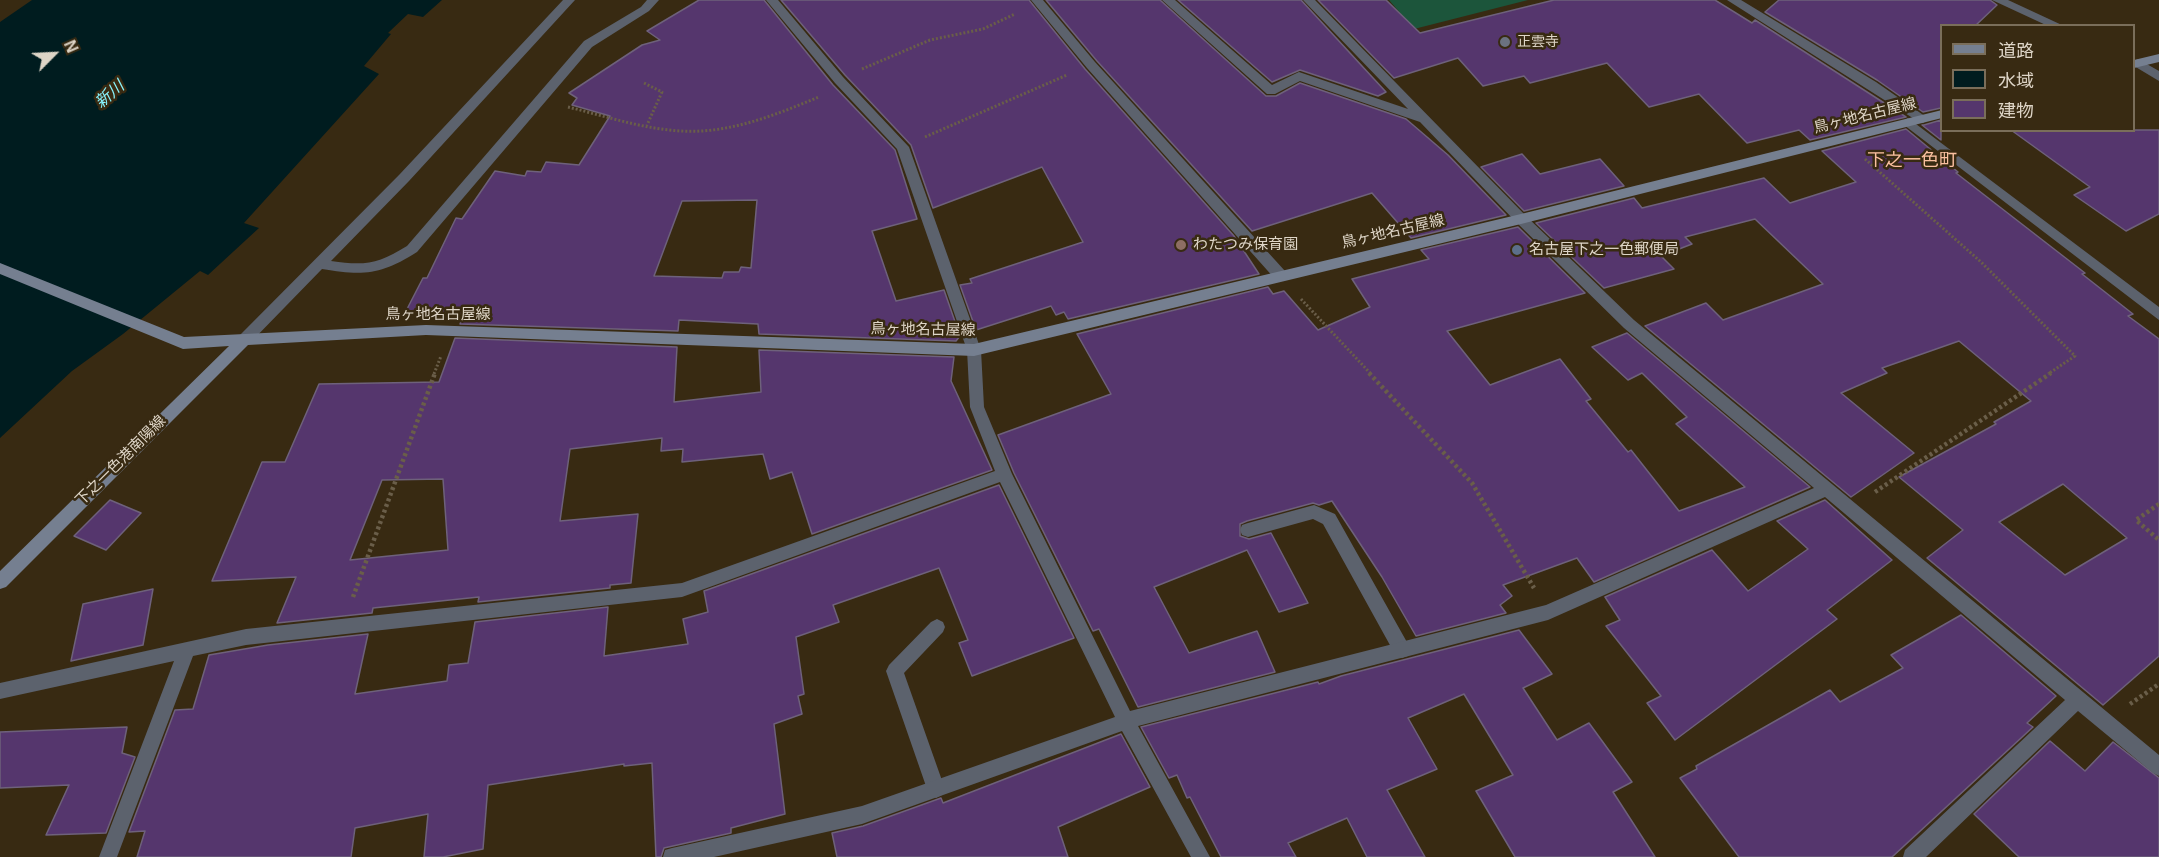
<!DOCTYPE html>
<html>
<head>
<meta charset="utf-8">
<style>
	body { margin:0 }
	#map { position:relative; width:2159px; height:857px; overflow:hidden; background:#382a12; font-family:Arial,"Noto Sans JP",sans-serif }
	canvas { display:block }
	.legend { position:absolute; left:1940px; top:24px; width:195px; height:108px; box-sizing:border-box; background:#382a12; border:2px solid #7a6e5a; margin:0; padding:8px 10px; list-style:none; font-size:18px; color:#ded5c7 }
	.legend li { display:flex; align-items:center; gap:12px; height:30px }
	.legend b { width:30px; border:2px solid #7a6e5a }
	.north { position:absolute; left:24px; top:24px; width:60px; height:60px; -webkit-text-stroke:4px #382a12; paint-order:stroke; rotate:66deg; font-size:16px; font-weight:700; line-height:24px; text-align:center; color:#ded5c7 }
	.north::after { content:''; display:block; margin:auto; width:21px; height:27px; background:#ded5c7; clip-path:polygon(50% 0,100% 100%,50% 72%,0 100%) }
</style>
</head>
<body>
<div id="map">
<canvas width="2159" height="857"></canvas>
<ul class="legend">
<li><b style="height:8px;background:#757f90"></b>道路</li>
<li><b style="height:16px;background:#001c1f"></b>水域</li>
<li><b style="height:16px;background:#55366d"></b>建物</li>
</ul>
<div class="north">N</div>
</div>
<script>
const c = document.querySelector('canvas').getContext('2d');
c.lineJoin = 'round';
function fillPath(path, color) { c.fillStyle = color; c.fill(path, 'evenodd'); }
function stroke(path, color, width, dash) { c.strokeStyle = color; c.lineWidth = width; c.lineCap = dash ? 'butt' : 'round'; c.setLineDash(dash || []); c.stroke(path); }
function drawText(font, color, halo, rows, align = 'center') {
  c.font = font + ' Arial,"Noto Sans JP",sans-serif'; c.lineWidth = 5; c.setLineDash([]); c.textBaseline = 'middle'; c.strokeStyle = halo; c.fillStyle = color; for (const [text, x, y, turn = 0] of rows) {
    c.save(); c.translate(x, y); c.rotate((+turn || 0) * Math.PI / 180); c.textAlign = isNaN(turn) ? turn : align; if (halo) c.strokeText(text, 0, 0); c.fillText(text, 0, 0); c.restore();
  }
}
fillPath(new Path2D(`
	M1389,0H1528L1414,29Z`), '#1c553b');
fillPath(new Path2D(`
	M32,0H442L423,17L408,14L388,33L391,34L364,66L379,74L244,223L259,228L208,275L200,271L123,334L72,371L0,438V22Z`), '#001c1f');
const building = new Path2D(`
	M699,0H764L833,85L895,150L917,219L872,231L896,301L944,290L960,336L956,341L759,334L758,324L679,320L678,331L460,324L464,314L406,311L423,278H427L456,218L462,219L495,171L525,176L527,171L541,172L546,162L579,165L610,116L572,105L577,98L569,93L642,45L660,40L647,31ZM757,200L751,268L741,267L739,272H724L722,278L654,276L682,201Z
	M781,0H1029L1085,69L1234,236L1259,274L1068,319L1064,312L1056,315L1051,306L976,330L960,285L972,283L970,279L1083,242L1042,167L933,208L911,145L845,75Z
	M1046,0H1160L1266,96H1276L1300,83L1406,119L1448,155L1506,215L1411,238L1372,193L1252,231L1097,61Z
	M1178,0H1301L1386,92L1378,96L1300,70L1272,82Z
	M1318,0H1386L1420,33L1554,0H1715L1752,23L1755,20L1906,117L1810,140L1799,130L1747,143L1699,94L1649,107L1607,63L1530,83L1524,76L1483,86L1458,58L1394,78Z
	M1779,0H1990L1997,5L1975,26H1941V108L1923,112L1877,80L1765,12Z
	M1941,120V140L1922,125H1924Z
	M1906,129L1958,172L1956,173L2085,273L2082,274L2133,314L2128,316L2159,339V656L2103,705L1927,558L1963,530L1899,477L1996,424L1994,422L2031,401L1959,341L1882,368L1887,373L1841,393L1914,453L1851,497L1645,326L1706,303L1723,320L1823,284L1755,219L1685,237L1692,244L1661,256L1674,269L1604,288L1536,223L1634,198L1642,208L1764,178L1790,203L1856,182L1822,151ZM2063,484L2127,538L2065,575L1999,522Z
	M2011,130H2159V214L2126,231L2074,195L2090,187Z
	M1522,154L1540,174L1600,159L1624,186L1524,211L1481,167Z
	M1518,227L1585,293L1447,331L1490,385L1560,359L1591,399L1586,401L1628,452L1631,450L1679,511L1745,487L1676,424L1687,417L1642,373L1628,380L1592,347L1627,333L1810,487L1594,582L1577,558L1503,585L1512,596L1500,605L1506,613L1416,636L1382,577L1332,501L1319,505L1313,503L1247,521L1240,524V536L1249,539L1271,533L1308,603L1279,612L1247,550L1154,587L1189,653L1257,631L1275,672L1138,707L1099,629L1093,631L1014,473L998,435L1111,394L1077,334L1268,287L1273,294L1284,291L1318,330L1370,307L1352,279L1429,259L1421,250Z
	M455,338L677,347L674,402L761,392L759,350L954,357L951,381L992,470L812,534L792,472L770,479L763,454L682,462L683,449L661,451L662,438L570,449L560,521L638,514L631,583L610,585V588L478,602L479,597L373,608L372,613L277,623L296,577L212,581L262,462H285L319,384L439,382ZM443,479L448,550L350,560L382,480Z
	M999,485L1074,638L972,676L959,643L968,640L939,568L833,605L839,622L796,637L804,694L798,696L802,714L774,724L785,814L731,828V833L664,848L661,857H656L652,763L624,766V764L488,785L483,849L443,857H424L428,814L355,828L351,857H137L145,831L129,832L175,710L193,709L209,655L268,645L368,634L355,694L447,681L449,665L468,663L475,622L608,607L604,656L688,644L683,619L708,612L704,591Z
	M110,500L141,513L106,550L74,536Z
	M1825,500L1892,560L1827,610L1837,619L1675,740L1647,703L1661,696L1606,626L1620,620L1605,597L1712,550L1748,591L1808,549L1777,521Z
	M153,589L143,645L71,661L83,604Z
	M1961,615L2056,696L2027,723L2033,727L1892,857H1739L1680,778L1697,769L1696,766L1830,690L1840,702L1903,668L1891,655Z
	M1519,630L1552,674L1523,688L1557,740L1589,723L1632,782L1613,792L1655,857H1515L1476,791L1513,775L1464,694L1408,718L1437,769L1387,790L1425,857H1367L1347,818L1288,843L1296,857H1221L1190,797L1187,798L1177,775L1169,778L1141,727L1318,682L1319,684L1341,676Z
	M127,727L122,753L135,757L106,833L46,835L69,785L0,788V732Z
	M1121,734L1150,787L1058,827L1068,857H837L832,833L863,826L941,798L943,803Z
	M2050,741L2085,771L2113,742L2159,778V857H2019L1974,814Z`);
fillPath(building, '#55366d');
stroke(building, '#6e617b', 1.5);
stroke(new Path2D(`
	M862,69L930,40L983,29L1015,14
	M644,83L662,92L647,125
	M568,107C605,116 643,129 681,131C729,134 775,115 819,97
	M925,137L1067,75
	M1865,159L1981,262L2075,356L2048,374
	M1301,299L1371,374
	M434,374L441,356`), '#6a5e49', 3, [2, 2]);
stroke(new Path2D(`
	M1369,373L1472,483L1534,588
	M1875,492L2051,373
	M2159,504L2136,520L2159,540
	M353,597L435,373
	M2130,704L2159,684`), '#6a5e49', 4.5, [3, 3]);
fillPath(new Path2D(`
	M1314,505L1335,514L1408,644L1410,650L1408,656L1402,658L1396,656L1323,524L1313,519L1248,537L1242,535L1240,530L1242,525L1248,523Z
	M937,619L943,622L945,627L943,632L904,673L945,789L942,795L936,798L930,795L927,789L886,671L889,665L931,622Z`), '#5c626d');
fillPath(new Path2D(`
	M563,0H575L409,181L331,261C365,266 378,264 407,246L584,41L641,7L647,0H659L649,11L592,47L417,252C381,275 363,276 322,269L248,345H238L236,341L238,337L399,175Z
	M766,0H778L843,77L909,147L981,350L984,407L1012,474L1130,711L1546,605L1814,488L1624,328L1516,222L1420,122L1300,81L1275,94H1267L1162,0H1175L1272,85L1299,72L1408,109L1303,0H1315L1526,216L1634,320L2159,755V776L2153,773L2078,711L1926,857H1903L1905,850L2065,700L1825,497L1548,620L1138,726L1210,857H1191L1122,731L862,824L714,857H663L665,850L672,848L862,806L1115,717L1000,482L682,597L246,645L193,656L117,857H99L174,661L0,699V683L246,629L682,583L995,471L970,407L967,350L897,149L835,83Z
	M1031,0H1043L1095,62L1285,271L1287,275L1285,279H1275L1087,68Z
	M1727,0H1741L1876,82L1929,119L1923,123L1919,122Z
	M1992,0H2008L2064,26H2048Z
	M2138,59L2159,71V81L2134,66V61Z
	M1908,118L2159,307V320L1904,125L1902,122Z`), '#5c626d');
fillPath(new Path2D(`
	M2159,54V62L2134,68V60Z
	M1942,110V118L1521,224L974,356L426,335L248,345L6,587L0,589V571L229,346L183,349L0,274V263L184,337L426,325L974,344L1521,214Z`), '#757f90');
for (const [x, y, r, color] of [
	[1505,42,6,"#6b7280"],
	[1181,245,6,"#8d6e63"],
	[1517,250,6,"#5c6f8a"]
]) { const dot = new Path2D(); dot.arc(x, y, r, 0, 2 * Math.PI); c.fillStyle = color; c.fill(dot); stroke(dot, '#382a12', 2); }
drawText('14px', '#ded5c7', '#382a12', [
	["正雲寺",1517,42]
], 'left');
drawText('15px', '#ded5c7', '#382a12', [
	["鳥ヶ地名古屋線",1865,116,-14],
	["鳥ヶ地名古屋線",1393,232,-13],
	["鳥ヶ地名古屋線",438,315],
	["鳥ヶ地名古屋線",923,330,1],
	["下之一色港南陽線",121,461,-45]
]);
drawText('15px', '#ded5c7', '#382a12', [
	["わたつみ保育園",1193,245],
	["名古屋下之一色郵便局",1529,250]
], 'left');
drawText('italic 16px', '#88f5ff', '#382a12', [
	["新川",110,95,-41]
]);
drawText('18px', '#fbc0a0', '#382a12', [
	["下之一色町",1912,161]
]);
</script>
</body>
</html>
